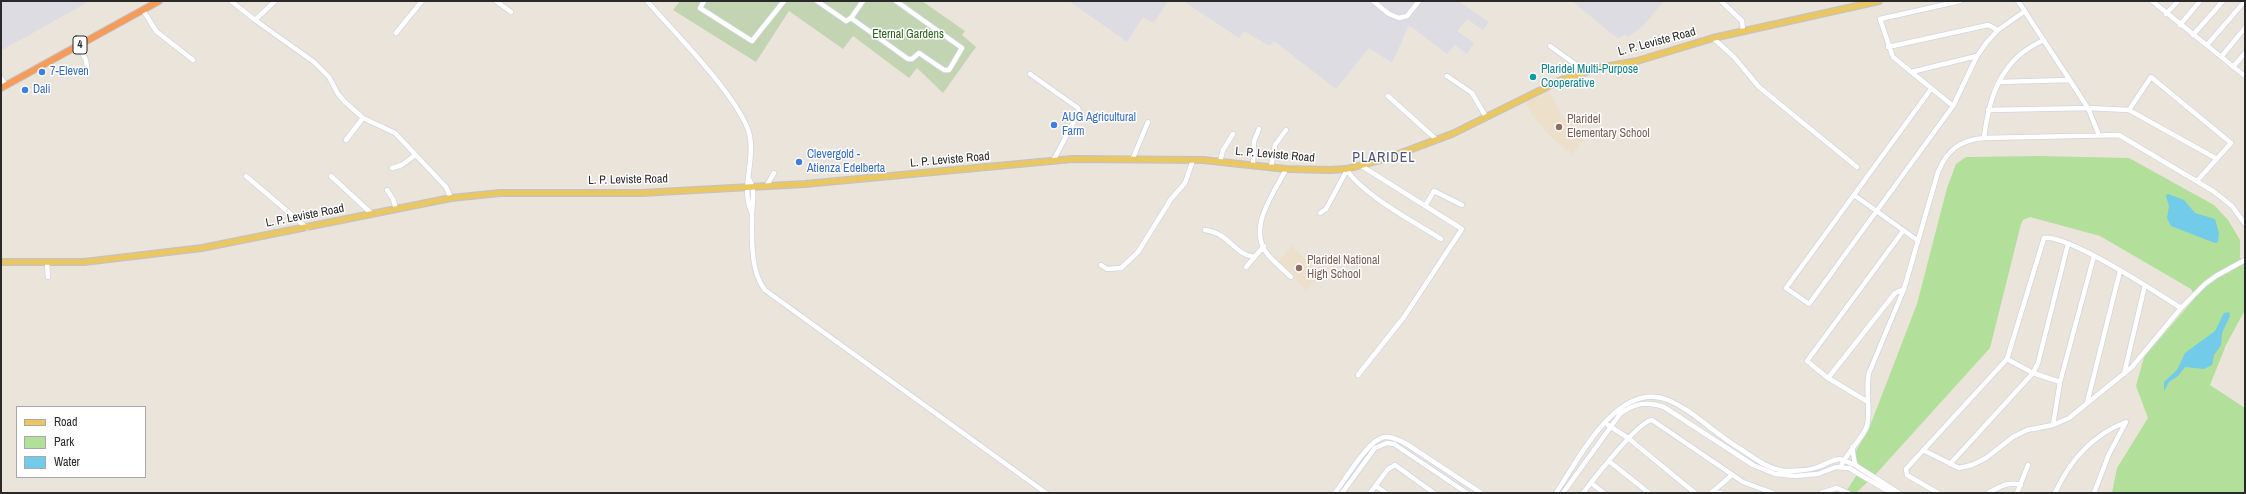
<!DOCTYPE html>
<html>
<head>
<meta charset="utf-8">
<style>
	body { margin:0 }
	#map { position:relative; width:2246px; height:494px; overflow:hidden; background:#ebe4db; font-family:"Archivo Narrow",sans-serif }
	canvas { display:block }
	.frame { position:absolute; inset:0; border:2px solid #292929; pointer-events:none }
	.legend { position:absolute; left:16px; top:406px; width:130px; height:72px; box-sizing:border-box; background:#fff; border:1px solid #a9a9a9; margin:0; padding:5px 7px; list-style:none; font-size:12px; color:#292929 }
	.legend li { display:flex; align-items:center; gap:8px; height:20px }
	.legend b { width:20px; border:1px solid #a9a9a9 }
</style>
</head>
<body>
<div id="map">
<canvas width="2246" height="494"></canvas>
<div class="frame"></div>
<ul class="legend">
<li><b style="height:5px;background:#eac761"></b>Road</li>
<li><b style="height:11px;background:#b2df9a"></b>Park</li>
<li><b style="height:11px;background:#72cbe8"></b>Water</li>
</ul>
</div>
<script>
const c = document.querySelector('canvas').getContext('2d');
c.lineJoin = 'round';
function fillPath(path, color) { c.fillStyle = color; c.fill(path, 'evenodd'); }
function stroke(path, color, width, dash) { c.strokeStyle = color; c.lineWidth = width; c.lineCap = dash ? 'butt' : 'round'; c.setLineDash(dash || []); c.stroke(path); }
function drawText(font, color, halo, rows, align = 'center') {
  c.font = font + ' "Archivo Narrow",sans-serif'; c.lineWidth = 3; c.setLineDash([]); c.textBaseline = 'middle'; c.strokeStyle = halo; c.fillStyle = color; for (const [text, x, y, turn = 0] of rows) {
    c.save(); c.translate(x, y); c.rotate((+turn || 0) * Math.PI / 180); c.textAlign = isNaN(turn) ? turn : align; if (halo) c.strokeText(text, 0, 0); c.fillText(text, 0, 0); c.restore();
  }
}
fillPath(new Path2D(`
	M1,1H90L2,50Z
	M1069,1H1168L1154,23L1143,17L1127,42Z
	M1183,1H1458L1489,22L1483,30L1467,19L1457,31L1474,43L1467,54L1455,45L1447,54L1409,25L1392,63L1369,48L1336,89L1274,41L1270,46L1244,31L1239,38Z
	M1572,1H1664L1644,25L1628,37L1625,34L1618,39Z`), '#dedce3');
fillPath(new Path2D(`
	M1547,88L1561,115L1587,136L1572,154L1552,138L1534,118L1523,99Z
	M1292,246L1321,274L1306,290L1277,263Z`), '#ece0cb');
fillPath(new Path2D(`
	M2040,156L2129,158L2214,205L2228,220L2240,240V257L2245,265V310L2226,345L2210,385L2245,408V493H2112L2117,468L2148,418L2136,386L2144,357L2195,298L2191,289L2100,236L2030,217L2023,220L2021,224L1990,348L1875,475L1856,493H1845L1862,467L1854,458L1857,449L1868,431L1917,304L1947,188L1956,164L1966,157Z`), '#b2df9a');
fillPath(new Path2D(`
	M680,1H922L965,31L962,35L976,47L943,93L917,68L909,78L853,36L843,49L789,11L756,62L673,10Z`), '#c3d4b3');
fillPath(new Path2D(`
	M2168,194L2184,200L2195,213L2215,219L2219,233L2218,242L2215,243L2171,226L2167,218L2169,206L2166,196Z
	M2229,312L2230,316L2222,333L2221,345L2214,355L2212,365L2204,369L2185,367L2178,376L2169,382L2164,391V382L2177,370L2185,353L2215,331L2224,313Z`), '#72cbe8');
const minor = new Path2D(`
	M231,1L255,20L275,1
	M496,1L511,12
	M647,1C673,31 744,102 750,137C755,162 740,189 752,213
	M704,1L700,8L752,41L784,1
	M817,1L846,21L851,18L863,1
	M1373,1L1389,14L1399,18L1407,16L1419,1
	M1721,1L1742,21L1743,31
	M2018,1L2088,108L2099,135
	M2152,1L2245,76
	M143,10L156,31L193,60
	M2166,14L2178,1
	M851,18L908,59H912L919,53L944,70H949L962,48L896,1
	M255,20L314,62L329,77L338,94L344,101L363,118L346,140
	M2180,25L2200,1
	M396,33L422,1
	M2193,35L2223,1
	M1713,38L1734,57L1759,87L1857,167
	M2207,45L2245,1
	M78,46L86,60L87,67
	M1550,46L1575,64L1579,74
	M1888,47L1988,25L1998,30
	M2221,57L2245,28
	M2233,67L2245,53
	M1911,72L1977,56
	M1030,74L1078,108L1079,112L1053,161
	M1447,76L1472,93L1486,117
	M1,78L6,85
	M1999,82L2069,80
	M1931,89L1786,288L1809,304L1953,106L1977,56L1987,42L1998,30L2025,11
	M1388,96L1437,140
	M1953,106L1893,57L1880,19L1960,1
	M1988,110L2088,108L2129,110L2217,159
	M2129,110L2151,77L2231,143L2197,181
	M363,118L395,133L446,187L451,198
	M1984,138C1989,95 2002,58 2044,40
	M1133,158L1148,122
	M1220,162L1223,150L1233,134
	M1253,166L1254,141L1259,129
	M1271,167L1275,145L1286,130
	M392,168L402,165L415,155
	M1286,169C1274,194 1246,228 1268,255C1275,263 1284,270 1291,277
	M1346,169C1364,196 1413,221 1441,239
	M246,176L307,228
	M331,176L372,214
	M749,179C756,191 752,202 752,215C752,239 750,271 765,290L1046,493
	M767,185L774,173
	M387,190L393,199L396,209
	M1854,195L1917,240
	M1425,206L1434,191L1462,205
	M1320,213L1326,209L1347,170
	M1205,230C1231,234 1232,253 1254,257
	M47,263L48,277
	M1101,265L1107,269L1121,268L1138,252L1171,199L1185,183L1193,160
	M1246,267L1264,246
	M2007,359L2033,373L2060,382
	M2124,374L2145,285
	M1358,375L1404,317L1462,229L1360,165
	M1828,378L1895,293L1904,289
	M1868,402L1828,378L1807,361L1903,231
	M2087,403L2120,271
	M1608,425L1628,438L1695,493
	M2053,425L2060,382L2094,256
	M1852,447L1855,465
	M1923,450L1959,468L1972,465L1986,458L2013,437L2027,430L2053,425L2069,418L2132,367L2181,308L2205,284L2216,276L2245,260
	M1610,462L1649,493
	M1950,464L2033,373L2038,363L2068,244
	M1841,466C1846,454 1864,436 1867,426C1871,408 1865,391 1869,373L1904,289L1938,172C1947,150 1960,140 1984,138L2119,135L2213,191L2232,206L2245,224
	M1591,483L1604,493
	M1376,486L1386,493
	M1335,493C1346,479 1368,440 1384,437C1392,436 1398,440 1405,443L1481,493
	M1342,493L1375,448L1387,443L1394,444L1467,493
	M1370,493L1388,469L1395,465L1434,493
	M1556,493C1579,459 1617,380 1668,400C1694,411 1715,434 1739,448C1753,457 1767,469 1785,471C1795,471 1808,471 1818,467C1826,464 1832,460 1840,459L1855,465L1899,493
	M1563,493L1620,414C1635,403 1646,401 1664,407L1753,465L1775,474L1795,476L1818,474L1836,467L1849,468L1891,493
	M1583,493C1594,479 1638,421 1652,420L1743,482L1773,493
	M1711,493L1732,475
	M1713,493H1721
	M1821,493L1837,488L1848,493
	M1938,493L1907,475L1906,469L2007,359L2044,238C2068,234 2157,293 2181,308
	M1988,493C2000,487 2007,481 2021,485
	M2017,493L2028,465
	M2055,493C2070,460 2092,435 2126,422
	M2094,493L2109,454L2126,422`);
const major = new Path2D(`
	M1,262H84L202,248L451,198L500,193H641L805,184L1072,159L1203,160L1286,169L1330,170L1346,169L1385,159L1452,134L1561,80L1599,68L1637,61L1713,38L1879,1`);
const highway = new Path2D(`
	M1,88L159,1`);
stroke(minor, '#d0d4e1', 6);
stroke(major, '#c3c3c3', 8);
stroke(highway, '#c3c3c3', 8);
stroke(minor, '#fff', 4.5);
stroke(major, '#eac761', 5.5);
stroke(highway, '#f69b5a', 6);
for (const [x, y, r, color] of [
	[42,72,4,"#3f7fe0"],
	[1533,77,4,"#0f9aa8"],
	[25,90,4,"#3f7fe0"],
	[1054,125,4,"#3f7fe0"],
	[1559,127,4,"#8d6e63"],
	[799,162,4,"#3f7fe0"],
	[1299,268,4,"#8d6e63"]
]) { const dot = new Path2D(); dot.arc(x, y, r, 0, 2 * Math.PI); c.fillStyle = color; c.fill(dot); stroke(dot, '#fff', 1.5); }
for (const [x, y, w] of [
	[80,45,14]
]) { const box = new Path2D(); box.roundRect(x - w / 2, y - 9, w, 18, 3); c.fillStyle = '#fff'; c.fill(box); stroke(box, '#292929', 1); }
drawText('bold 11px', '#292929', null, [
	["4",80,45]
]);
drawText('12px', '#2c621d', '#fff', [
	["Eternal Gardens",908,35]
]);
drawText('12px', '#292929', '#fff', [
	["L. P. Leviste Road",1657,42,-15],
	["L. P. Leviste Road",1275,155,5],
	["L. P. Leviste Road",950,160,-5],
	["L. P. Leviste Road",628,180,-1],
	["L. P. Leviste Road",305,216,-11]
]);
drawText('12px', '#0d838f', '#fff', [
	["Plaridel Multi-Purpose",1541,70],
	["Cooperative",1541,84]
], 'left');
drawText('12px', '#366cbe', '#fff', [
	["7-Eleven",50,72],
	["Dali",33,90],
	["AUG Agricultural",1062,118],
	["Farm",1062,132],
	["Clevergold -",807,155],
	["Atienza Edelberta",807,169]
], 'left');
drawText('12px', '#785e54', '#fff', [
	["Plaridel",1567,120],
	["Elementary School",1567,134],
	["Plaridel National",1307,261],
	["High School",1307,275]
], 'left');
c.letterSpacing = '1px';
drawText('14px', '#4c5477', '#fff', [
	["PLARIDEL",1384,158]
]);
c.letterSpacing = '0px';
</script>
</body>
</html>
